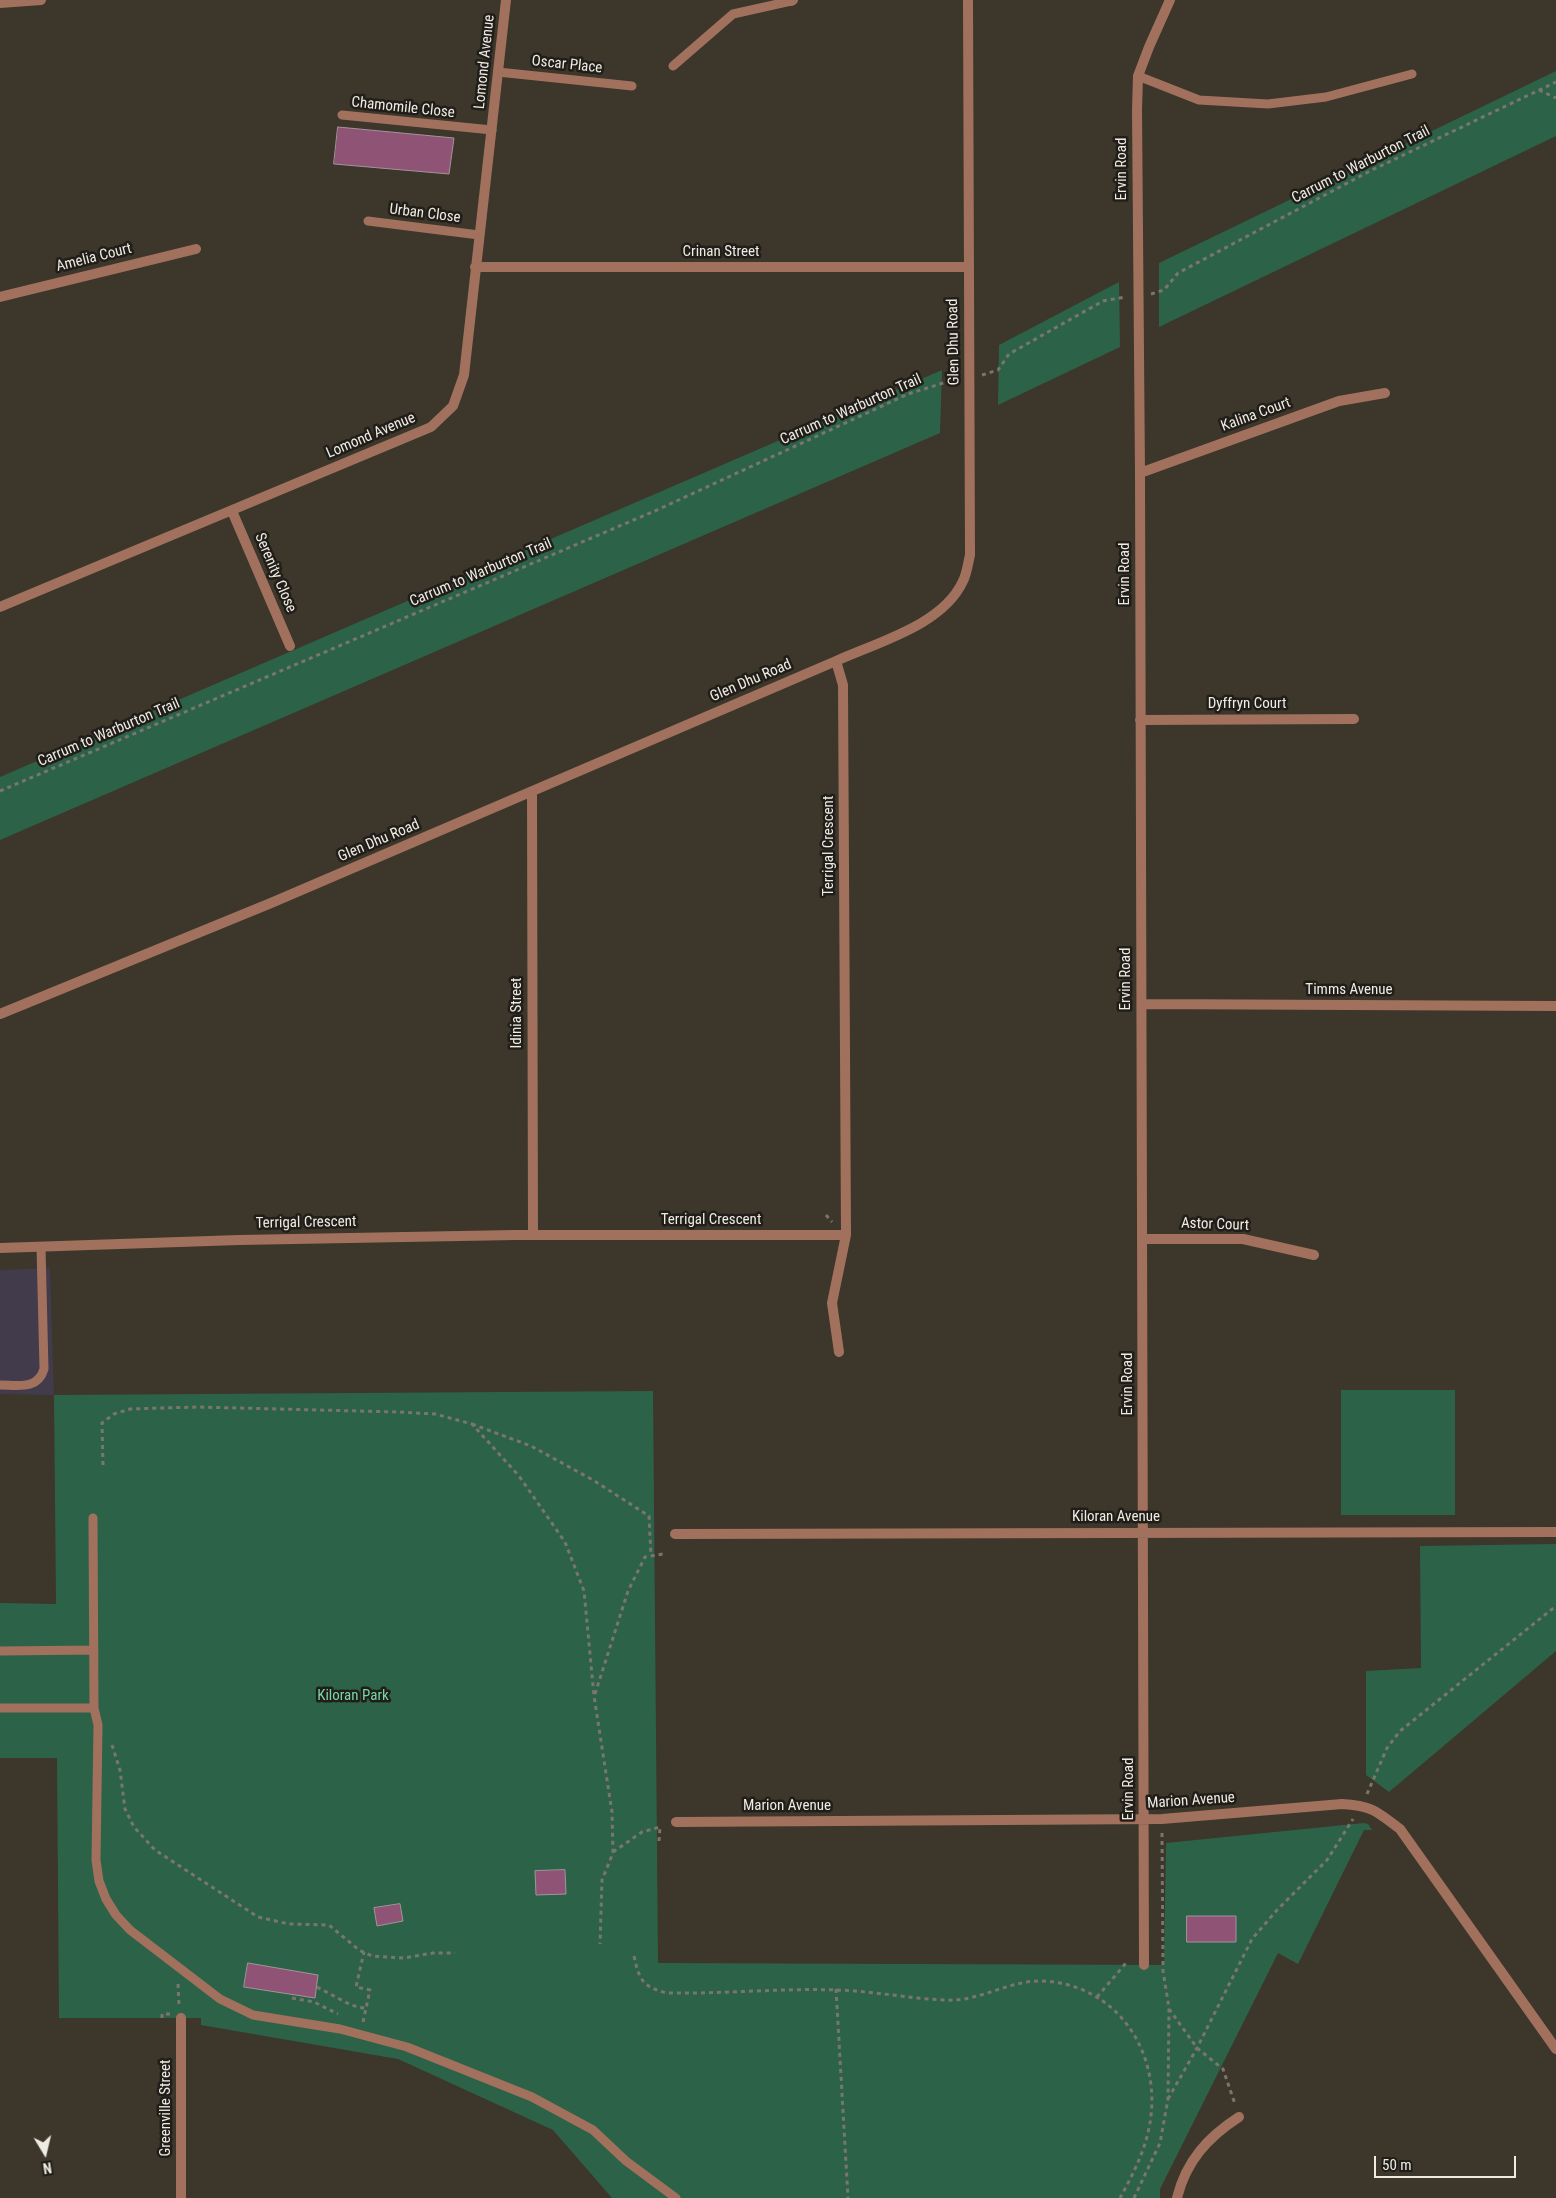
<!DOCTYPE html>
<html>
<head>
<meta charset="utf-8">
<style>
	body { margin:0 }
	#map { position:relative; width:1556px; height:2198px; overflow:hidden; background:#3c362b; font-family:"Roboto Condensed",sans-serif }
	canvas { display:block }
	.north { position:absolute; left:20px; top:2128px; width:50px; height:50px; -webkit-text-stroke:4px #211e19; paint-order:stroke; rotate:171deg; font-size:14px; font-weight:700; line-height:20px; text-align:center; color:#eeebe3 }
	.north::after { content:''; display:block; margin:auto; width:18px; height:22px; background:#eeebe3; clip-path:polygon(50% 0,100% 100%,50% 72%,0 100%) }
	.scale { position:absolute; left:1374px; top:2156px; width:142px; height:22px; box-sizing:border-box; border:2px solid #eeebe3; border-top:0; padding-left:6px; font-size:15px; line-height:18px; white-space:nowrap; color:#eeebe3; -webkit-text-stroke:4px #211e19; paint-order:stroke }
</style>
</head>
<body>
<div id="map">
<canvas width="1556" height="2198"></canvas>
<div class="north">N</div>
<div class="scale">50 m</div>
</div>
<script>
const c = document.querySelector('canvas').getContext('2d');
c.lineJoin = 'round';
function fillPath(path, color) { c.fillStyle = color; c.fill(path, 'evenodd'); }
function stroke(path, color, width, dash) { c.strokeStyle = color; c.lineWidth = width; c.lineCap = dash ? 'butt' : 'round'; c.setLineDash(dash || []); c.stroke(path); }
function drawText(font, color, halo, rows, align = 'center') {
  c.font = font + ' "Roboto Condensed",sans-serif'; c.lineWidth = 5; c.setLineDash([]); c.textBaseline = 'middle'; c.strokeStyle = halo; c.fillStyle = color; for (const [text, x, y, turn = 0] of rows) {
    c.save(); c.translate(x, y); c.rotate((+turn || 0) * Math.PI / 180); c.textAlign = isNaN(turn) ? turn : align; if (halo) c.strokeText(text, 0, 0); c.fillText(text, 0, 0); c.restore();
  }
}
fillPath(new Path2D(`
	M50,1268L54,1395L0,1394V1270Z`), '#413b4c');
fillPath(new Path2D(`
	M1556,71V136L1159,327V263Z
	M1119,282L1120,347L998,405L999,345Z
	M942,370L940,433L0,840V777Z
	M1341,1390H1455V1515H1341Z
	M653,1391L658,1963L1164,1965L1166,1843L1364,1823L1368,1824L1372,1830H1364L1298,1964L1278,1953L1160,2189V2198H612L553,2130L398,2059L201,2025V2018H59L57,1758H0V1603L56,1604L54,1395Z
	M1556,1544V1651L1389,1792L1366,1775V1671L1421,1668L1420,1546Z`), '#2c6348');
const building = new Path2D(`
	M338,127L454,138L449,174L334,164Z
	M565,1870L566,1894L536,1895L535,1871Z
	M400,1904L403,1921L377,1926L374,1908Z
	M1187,1916H1236V1942H1187Z
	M248,1963L318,1975L315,1998L244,1987Z`);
fillPath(building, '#8f5375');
stroke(building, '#a3949c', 1);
stroke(new Path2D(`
	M1539,90L1556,98
	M1151,294L1164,290L1178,273L1370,171L1556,82
	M982,375L998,370L1009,354L1103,301L1125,297
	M0,791L657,510L908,394L956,379
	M826,1215L832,1222
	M472,1424L531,1446L593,1480L649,1516L651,1556
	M103,1465L102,1423L114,1414L130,1409L197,1407L399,1412L435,1414L472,1424L519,1476L565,1542L584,1591L594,1696L612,1812L613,1853L602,1880L600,1944
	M595,1694L628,1591L645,1557L663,1554
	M112,1745L120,1770L125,1809L134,1827L155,1850L258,1917L289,1924L329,1925L359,1950L372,1956L404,1958L433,1953H455
	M1367,1794L1387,1748L1400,1731L1556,1606
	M613,1852L642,1832L660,1827L659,1841
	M634,1956C639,1979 642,1987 667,1993C723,1994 781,1988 837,1990C874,1991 910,1999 946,2000C979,2002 1009,1980 1042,1981C1119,1984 1164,2056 1149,2128C1144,2153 1132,2176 1120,2198
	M178,1984L179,2005
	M317,1987L351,2005L367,2009
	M836,1989L848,2198
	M1097,1997L1126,1963
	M292,1998L314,2002L338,2014
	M1169,2009L1197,2048L1223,2069L1235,2104
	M162,2018V2014H170
	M363,2022L370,1990L356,1987L364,1952
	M1168,2099L1197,2048L1252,1939L1277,1910L1327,1860L1353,1819
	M1134,2198L1160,2143L1168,2099L1169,2008L1163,1971L1162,1833`), '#7b766c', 3, [4, 4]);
stroke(new Path2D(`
	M673,66L733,14L791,1
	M498,72L632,86
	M1138,76L1199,100L1268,104L1326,97L1412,74
	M342,115L492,130
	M368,221L479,235
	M0,1385C18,1385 38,1390 44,1369L41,1247
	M93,1518L94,1708L98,1725L96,1860L99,1881L106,1899L116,1915L130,1930L220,1999L253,2015L340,2029L407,2047L532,2097L593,2130L626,2161L676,2198
	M0,1651L94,1650
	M0,1708H94`), '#a1715d', 9);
stroke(new Path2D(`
	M791,1L793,0
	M0,3L41,0
	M475,267H968
	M0,297L196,249
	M1140,473L1339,401L1385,393
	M232,511L290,646
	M0,607L431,427L453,406L464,375L506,0
	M1140,720L1354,719
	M532,792L533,1235
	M1142,1004L1556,1006
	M0,1014L271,903L836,661C878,642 943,625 963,581C967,573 968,563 970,555L968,0
	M1143,1239H1243L1314,1255
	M0,1248L239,1240L515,1235H846L843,685L836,661
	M839,1352L832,1303L846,1235
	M675,1534L1556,1532
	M676,1822L1162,1819L1342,1804C1373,1806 1376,1811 1400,1829L1556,2049
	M1144,1965L1140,473L1137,110L1138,76L1149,47L1170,0
	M181,2018V2198
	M1177,2198C1186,2161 1208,2137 1239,2117`), '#a1715d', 10);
drawText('15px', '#eeebe3', '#211e19', [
	["Lomond Avenue",485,62,-84],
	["Oscar Place",567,65,6],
	["Chamomile Close",403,108,6],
	["Carrum to Warburton Trail",1361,165,-27],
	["Ervin Road",1122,169,-90],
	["Urban Close",425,214,7],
	["Crinan Street",721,252],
	["Amelia Court",94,258,-14],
	["Glen Dhu Road",954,342,-91],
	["Carrum to Warburton Trail",851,410,-24],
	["Kalina Court",1256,415,-20],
	["Lomond Avenue",371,436,-23],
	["Serenity Close",275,573,67],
	["Carrum to Warburton Trail",481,573,-23],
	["Ervin Road",1125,574,-90],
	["Glen Dhu Road",751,681,-23],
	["Dyffryn Court",1247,704],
	["Carrum to Warburton Trail",109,733,-23],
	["Glen Dhu Road",379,841,-23],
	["Terrigal Crescent",829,846,-90],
	["Ervin Road",1126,979,-90],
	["Timms Avenue",1349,990],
	["Idinia Street",517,1013,-90],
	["Terrigal Crescent",711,1220],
	["Terrigal Crescent",306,1223,-1],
	["Astor Court",1215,1225,2],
	["Ervin Road",1128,1384,-90],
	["Kiloran Avenue",1116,1517],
	["Ervin Road",1129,1789,-90],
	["Marion Avenue",1191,1801,-4],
	["Marion Avenue",787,1806],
	["Greenville Street",166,2108,-90]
]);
drawText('15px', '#73d9a5', '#211e19', [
	["Kiloran Park",353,1696]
]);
</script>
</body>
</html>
